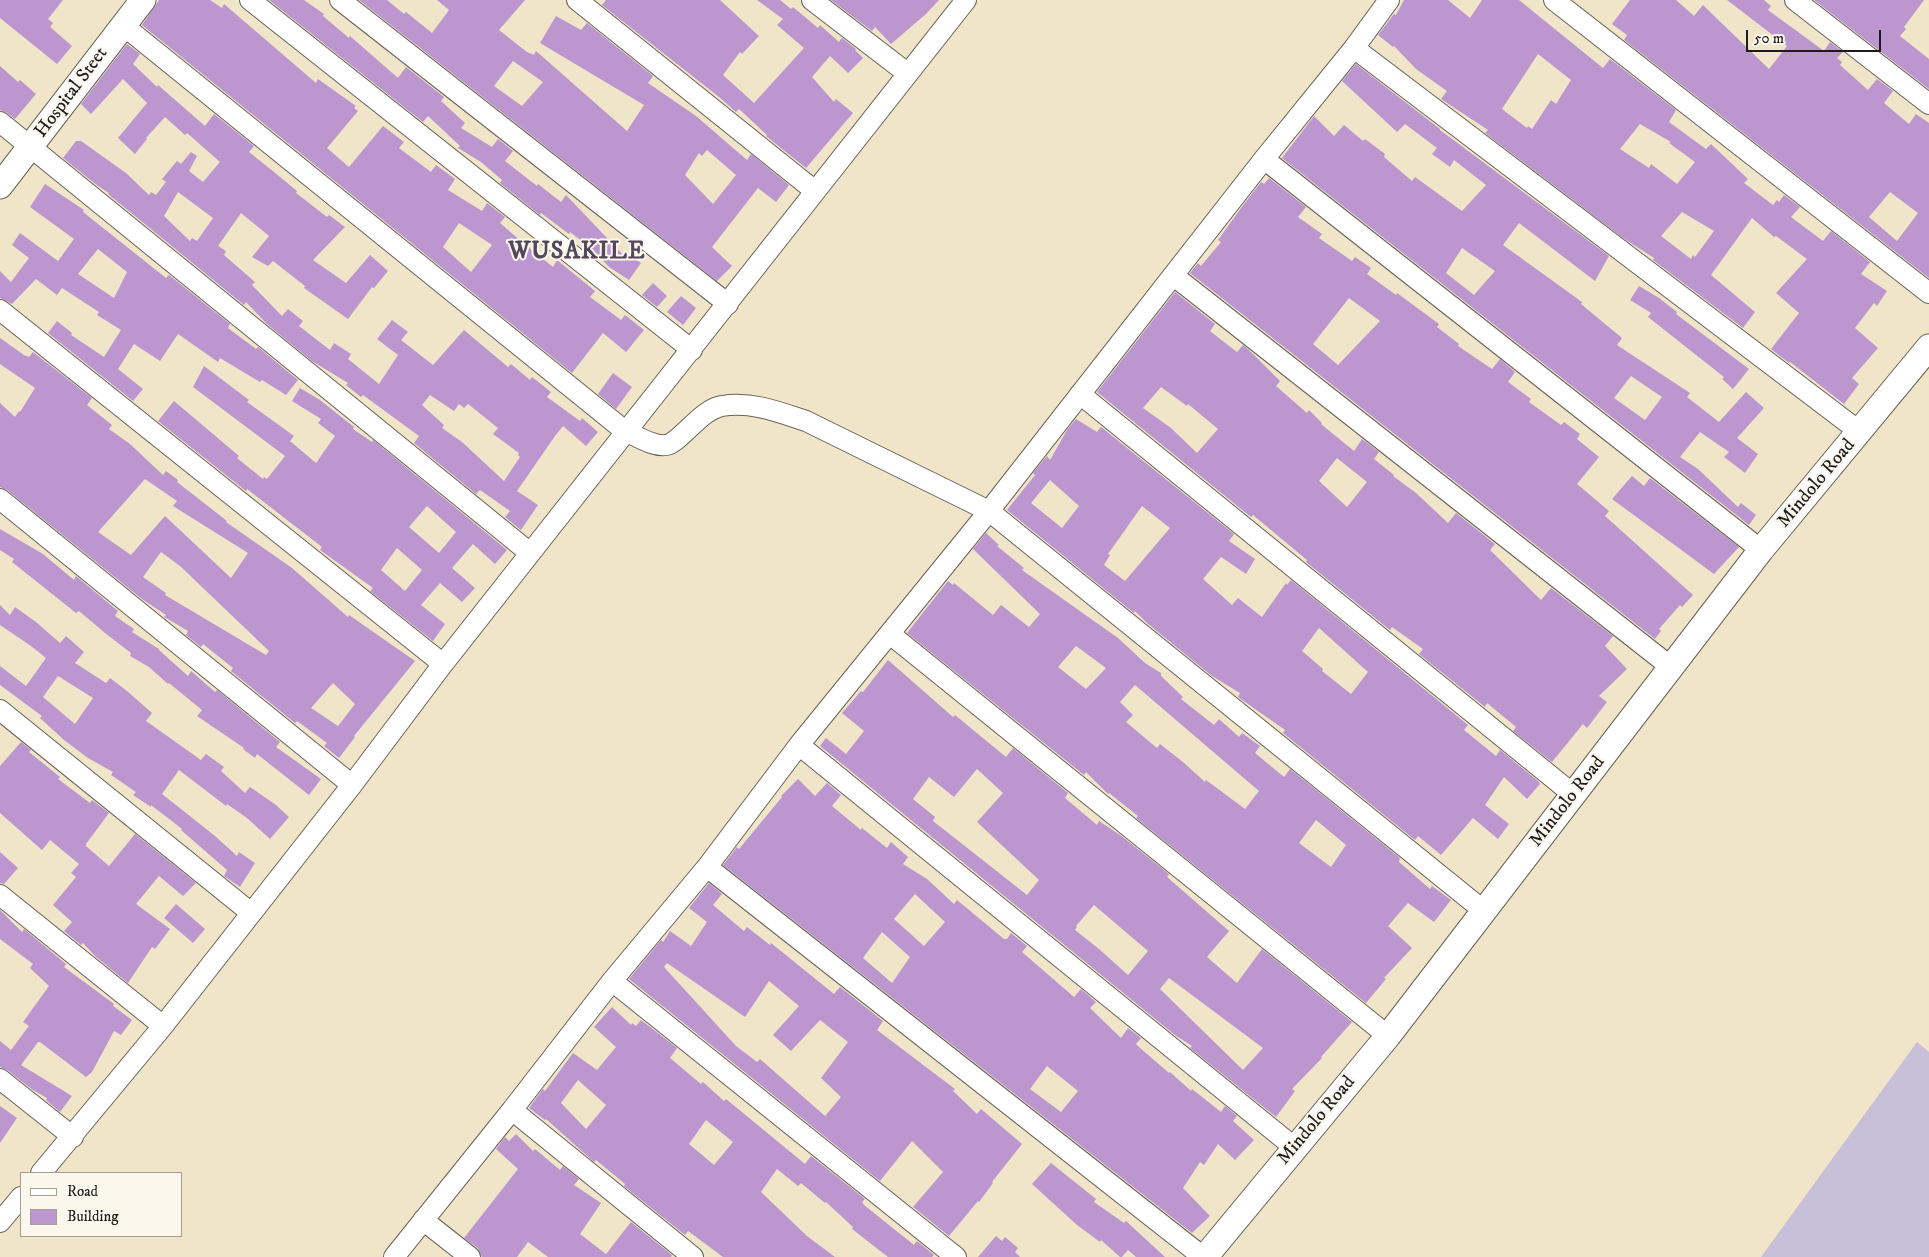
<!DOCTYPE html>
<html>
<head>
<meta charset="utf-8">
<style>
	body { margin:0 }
	#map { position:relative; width:1929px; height:1257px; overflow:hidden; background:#f1e5c9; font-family:"IM FELL DW Pica",serif }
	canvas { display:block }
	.legend { position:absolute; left:20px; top:1172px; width:162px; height:65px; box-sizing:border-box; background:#fbf7ec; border:1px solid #a29f99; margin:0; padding:6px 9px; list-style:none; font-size:15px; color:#1c1c1c }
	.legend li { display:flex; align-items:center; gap:10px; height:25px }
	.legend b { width:25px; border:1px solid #a29f99 }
	.scale { position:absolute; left:1746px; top:30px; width:135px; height:22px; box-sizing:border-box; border:2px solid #1c1c1c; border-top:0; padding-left:6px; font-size:15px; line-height:18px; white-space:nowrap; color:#1c1c1c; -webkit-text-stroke:4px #fbf7ec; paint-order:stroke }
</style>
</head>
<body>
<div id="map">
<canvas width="1929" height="1257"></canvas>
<ul class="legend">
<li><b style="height:6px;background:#fff"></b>Road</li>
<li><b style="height:14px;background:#bb96cf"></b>Building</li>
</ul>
<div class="scale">50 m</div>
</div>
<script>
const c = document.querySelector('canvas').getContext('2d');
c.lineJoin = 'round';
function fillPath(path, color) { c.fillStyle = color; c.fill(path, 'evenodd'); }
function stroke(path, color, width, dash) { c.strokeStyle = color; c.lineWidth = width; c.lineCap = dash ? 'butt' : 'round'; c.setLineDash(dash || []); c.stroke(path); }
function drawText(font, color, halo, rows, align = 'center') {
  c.font = font + ' "IM FELL DW Pica",serif'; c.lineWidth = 4; c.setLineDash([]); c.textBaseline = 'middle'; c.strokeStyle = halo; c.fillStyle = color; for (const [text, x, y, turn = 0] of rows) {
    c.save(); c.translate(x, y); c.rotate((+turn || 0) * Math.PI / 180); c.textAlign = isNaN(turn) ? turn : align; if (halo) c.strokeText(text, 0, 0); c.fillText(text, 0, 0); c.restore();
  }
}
fillPath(new Path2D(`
	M1917,1042L1929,1052V1257H1761Z`), '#c8bfd8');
fillPath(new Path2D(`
	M0,0H63L48,19L53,23L50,27L72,46L57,64L0,18Z
	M159,0H210L222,8L224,4L316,83L318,79L356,106L354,108L358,111L327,148L349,167L383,126L404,142L399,148L431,172L436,165L455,179L448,190L482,211L487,203L505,217L500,223L522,242L553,267L557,260L595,291L590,297L621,320L625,315L644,330L626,352L603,333L572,373L142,25ZM459,223L492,245L471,272L443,247Z
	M269,0H304L324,14L323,16L349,38L350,36L398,78L406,67L444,97L441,101L465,123L461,128L492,147L498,139L513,151L505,161L537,186L538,184L561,202L566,195L627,259L629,255L641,263L629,280L609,267L592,249L570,232L569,234L541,213L540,215L500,183L502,180L481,162L458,148L460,146L428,116L423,122Z
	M359,0H387L404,14L406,12L432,33L449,10L437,0H525L499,30L527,52L534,55L536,51L627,131L644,105L540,43L556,16L581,30L587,23L653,76L648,83L696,116L747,160L751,154L789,185L776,202L758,188L712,247L732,266L717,281ZM513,61L543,82L522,106L494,86ZM707,150L736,175L713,204L685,175L699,153L702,156Z
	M606,0H720L759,36L742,54L740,52L723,75L754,103L804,48L777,25L783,19L757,0H780L791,9L793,7L818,28L820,25L839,42L842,38L856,49L855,50L863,58L848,73L830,56L812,77L834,102L836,99L853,113L806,168L766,136L767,135L739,109L736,112L719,97L602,5Z
	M831,0H939L926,14L891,44L875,27L872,31Z
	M1404,0H1448L1470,18L1482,0H1519L1603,68L1610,59L1676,110L1669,122L1706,149L1711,144L1748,179L1744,183L1773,205L1777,200L1779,202L1784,195L1800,207L1791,217L1823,241L1831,231L1870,262L1861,274L1887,291L1877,306L1874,303L1855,328L1878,348L1852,378L1859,384L1844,404L1790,362L1789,363L1771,349L1799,313L1776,293L1807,259L1776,236L1774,237L1752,218L1711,275L1755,312L1743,328L1653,260L1654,258L1623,238L1485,133L1488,130L1441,99L1447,91L1416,69L1394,46L1393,47L1378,35L1394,14L1396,15ZM1538,54L1571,80L1556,104L1551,100L1532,129L1528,126L1527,128L1502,109ZM1640,124L1671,142L1669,143L1695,162L1677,184L1651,164L1649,168L1620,149ZM1682,212L1714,231L1695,257L1693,255L1691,259L1661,236Z
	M1630,0H1676L1694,16L1703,5L1769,69L1787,46L1727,0H1764L1771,6L1768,10L1824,51L1830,42L1843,52L1837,58L1842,62L1840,65L1868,90L1877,79L1893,91L1884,103L1909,124L1916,114L1929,123V278L1624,40L1627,35L1612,24ZM1890,192L1918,213L1897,241L1869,217Z
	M1814,0H1924L1904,27L1906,29L1900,36L1929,59V89Z
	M127,44L140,54L133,64L157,87L158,85L205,126L214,114L254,146L249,152L274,172L297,191L296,193L327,217L329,215L345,227L313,260L346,283L370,255L388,271L374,288L372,287L348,319L304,288L305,286L273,261L268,266L252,257L269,236L241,213L218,246L226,251L224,255L255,282L252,285L282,316L288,309L303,321L299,326L330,350L334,343L351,354L348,359L379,384L398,355L377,339L392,320L408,332L401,340L433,365L464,330L508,367L511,364L530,380L532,377L551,392L547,397L580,421L582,418L598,432L586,446L563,426L555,436L517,491L538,505L521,530L505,517L510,511L480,490L476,494L414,443L419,436L363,395L361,397L346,385L348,383L312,361L267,324L246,302L244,305L108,194L109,193L98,186L63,158L76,141H81L126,173L149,195L151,192L156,195L166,182L162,179L177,161L181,164L191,152L197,156L189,171L203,182L220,162L187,133L185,135L165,117L146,138L147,139L135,154L118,138L147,103L123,79L91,114L81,104ZM178,192L213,218L197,241L192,238L190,241L164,216ZM430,395L454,411L459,404L464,408L468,404L498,428L493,434L519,453L518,455L520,457L504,481L462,442L442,428L444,425L422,405Z
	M1356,64L1440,129V130L1609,256L1595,281L1519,223L1503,245L1582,302L1581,304L1622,338L1617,345L1690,393L1687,397L1719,422L1746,392L1764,408L1737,438L1758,454L1745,473L1724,457L1729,452L1700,432L1680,457L1698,469L1738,507L1741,503L1756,515L1749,525L1282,158L1314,116L1334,136L1344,125L1363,141L1365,139L1385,154L1384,157L1412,181L1415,177L1462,211L1486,185L1454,160L1450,167L1432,154L1437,148L1405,124L1397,132L1342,81ZM1462,248L1495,271L1474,295L1446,273ZM1631,376L1662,397L1645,420L1614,398Z
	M0,66L18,82L20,80L36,94L15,119L7,113L0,110Z
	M1269,178L1306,207L1298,217L1322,234L1319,238L1352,261L1355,257L1371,268L1367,274L1396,295L1397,293L1439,324L1437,327L1459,344L1458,346L1492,369L1500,359L1515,372L1508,382L1531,399L1529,402L1561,425L1564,422L1580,434L1577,439L1599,457L1577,484L1609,511L1605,516L1693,595L1682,607L1680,605L1659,629L1661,631L1655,639L1190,273L1198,263L1201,266L1221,242L1218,240L1244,204L1261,182L1264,184ZM1349,298L1380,321L1338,365L1313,344Z
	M45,184L84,210L83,212L166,278L169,275L230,324L228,328L256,349L258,347L298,380L286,395L262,380L260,382L220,358L218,362L178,334L160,361L134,344L118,369L143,389L133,401L48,333L57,321L72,333L71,335L104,357L121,330L97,315L99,312L62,288L57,295L36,279L12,304L0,298V271L11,282L29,258L12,245L20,233L58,261L74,239L30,207ZM98,249L127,272L114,298L78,274Z
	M653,283L667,296L657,307L642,295Z
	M1639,286L1659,298L1677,312L1676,314L1749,369L1733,389L1722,379L1724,377L1648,317L1651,313L1630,300Z
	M1175,292L1215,324L1210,331L1237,352L1243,345L1252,353L1280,381L1276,386L1307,413L1309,410L1322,423L1321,424L1354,451L1362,439L1379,452L1374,459L1394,475L1393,476L1416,493L1448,523L1456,513L1495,544L1490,550L1541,600L1551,588L1613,636L1605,646L1627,669L1599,696L1607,702L1587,728L1583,724L1552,762L1513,731L1516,727L1487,703L1485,707L1419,654L1423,649L1392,627L1390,630L1306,562L1307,560L1253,515L1251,517L1097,392ZM1161,387L1187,406L1188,404L1218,429L1197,453L1171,428L1143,408ZM1337,458L1367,482L1347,507L1319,481Z
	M681,296L696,308L683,325L667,312Z
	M0,338L24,355L29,357L33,352L92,398L87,405L112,425L109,429L130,444L163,475L166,471L178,480L177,482L227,521L226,522L292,568L348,617L349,615L415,661L354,736L355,737L339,758L324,746L327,743L297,721L295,723L231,671L233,668L203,644L201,647L186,635L188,631L166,618L164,617L166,615L142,599L7,490L0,487V403L15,417L19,411L20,412L35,388L0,364ZM145,479L177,501L173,506L248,553L231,578L165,516L131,555L98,532ZM161,552L180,566L269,651L266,655L165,595L166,593L143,577ZM333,683L355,704L338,726L311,708Z
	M204,366L249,400L247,402L294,436L290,441L316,463L335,436L318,423L321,419L292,401L300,388L320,400L354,427L353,429L372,442L373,440L507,550L495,564L473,544L452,568L475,588L462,602L440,583L421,605L445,624L433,641L370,591L373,588L320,550L322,547L247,489L246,491L158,421L174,401L239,456L237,458L263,479L264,477L267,479L285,456L193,387ZM427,506L456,532L439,553L409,527ZM397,548L422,570L405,591L381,570Z
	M613,373L632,387L616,409L598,394Z
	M1076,419L1097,432L1101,427L1234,534L1229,541L1255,559L1246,574L1221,557L1203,579L1232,605L1238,598L1262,617L1286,583L1287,585L1291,580L1468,725L1464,730L1496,756L1500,750L1538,781L1540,784L1527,799L1504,777L1485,805L1509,824L1498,839L1473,818L1441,855L1418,836L1415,840L1283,733L1285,730L1238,697L1240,693L1212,676L1147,623L1135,611L1134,613L1007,510L1035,475L1033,473L1047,456L1050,460L1067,430ZM1050,480L1079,506L1062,528L1031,503ZM1142,506L1170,528L1125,581L1104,565L1110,555L1108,554ZM1319,628L1368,672L1351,694L1322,671L1323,669L1302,651Z
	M1632,476L1644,486L1650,478L1739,547L1714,574L1612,499Z
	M0,529L43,554L74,580L76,576L118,611L115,616L134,629L132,632L159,649V650L188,676L191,671L215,692L217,690L280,742L276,747L321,779L309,795L257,754L255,758L243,749L244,748L197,716L202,710L169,683L168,684L149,667L130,656L131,653L105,633L79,611L76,613L12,562L14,559L0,550Z
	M986,533L999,545L997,546L1024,568L1022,570L1118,638L1145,663L1161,673V676L1183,697L1181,699L1214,725L1219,719L1239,737L1242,733L1260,746L1255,753L1284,777L1290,769L1400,858L1399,862L1430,889L1432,886L1451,900L1434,922L1408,903L1388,926L1412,948L1384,978L1386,979L1366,1003L1136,818L1138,816L1109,793L1108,794L1086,772L1084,775L907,633L948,581L953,585L954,583L993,615L1001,605L1029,627L1040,614L973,549ZM1076,646L1106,668L1086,689L1058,667ZM1135,685L1259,791L1245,809L1206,780L1205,782L1183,762L1160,744L1157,748L1126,722L1133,715L1120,702ZM1316,820L1346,845L1331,867L1299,843Z
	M0,605L10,615L15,607L36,622L60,643L66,636L84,652L75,663L106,683L110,678L127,691L152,713L146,721L201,760L206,754L224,767L221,771L245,793L250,787L276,805L289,817L270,839L247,818L227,804L226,806L179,770L162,794L215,836L237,856L239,852L255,863L240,887L224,876L227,870L181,830L182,829L151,805V807L133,795L136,792L111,775L113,772L88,758L64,740L40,718L42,716L0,685V666L26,686L46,658L31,646L0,625ZM58,676L93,698L75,724L43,697Z
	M888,660L953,717L955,715L1006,757L1013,748L1068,793L1065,798L1097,825L1099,821L1120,835L1169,874L1167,877L1229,931L1207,957L1237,983L1262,949L1352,1022L1321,1057L1322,1058L1292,1089L1295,1091L1276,1117L1190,1048L1192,1046L1175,1035L820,746L826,738L846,754L864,731L842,713L861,691L863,692ZM977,769L1003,793L977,822L1039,880L1027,895L933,821L935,817L913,799L929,777L954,797ZM1094,905L1148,951L1128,975L1099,949L1075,930L1077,927L1076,926ZM1169,978L1263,1048L1243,1070L1160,989Z
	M21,742L31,750L29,752L60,777L58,779L90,803L92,800L109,813L86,844V846L109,866L135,834L196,883L183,896L159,876L136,904L170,929L155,949L152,947L128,983L95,956L83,943L81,945L64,931L72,922L53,905L76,877L71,873L79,864L50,840L42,850L0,813V766Z
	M798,779L815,796L827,783L841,795L832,806L861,830L862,828L887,848L891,842L908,857L903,864L927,879L954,904L957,900L1004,939H1007L1011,933L1027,946L1022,952L1074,997L1081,989L1096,1002L1090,1008L1121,1038L1128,1028L1141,1038L1136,1044L1139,1047L1169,1073L1170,1072L1191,1091L1192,1089L1221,1112L1225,1106L1237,1116L1233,1121L1254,1140L1235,1160L1218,1144L1204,1165L1200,1162L1183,1188L1210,1216L1192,1233L723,865L737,847L739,849L782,797L781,796ZM915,894L945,922L924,946L894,919ZM882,932L910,957L892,983L863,958ZM1047,1066L1078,1091L1061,1112L1030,1089Z
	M0,852L18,868L4,884L0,883Z
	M709,883L722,894L713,905L744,931L747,927L770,945L771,943L834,994L840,987L883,1021L877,1030L955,1089L953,1091L977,1114L981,1109L1022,1144L992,1182L993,1183L979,1202L978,1201L949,1236L913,1207L943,1172L912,1141L880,1181L629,979L661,940L663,942L670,931L691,946L707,922L689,908ZM667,963L745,1017L769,981L799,1006L773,1035L791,1051L820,1020L848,1042L821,1078L841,1097L825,1116L760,1059L757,1062L736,1046L664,967Z
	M176,904L205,929L193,943L164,918Z
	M0,910L22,932L24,929L66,964L64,967L114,1004L113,1006L132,1020L121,1035L114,1031L92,1072L86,1077L40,1042H38L21,1065L72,1096L60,1112L46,1100L47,1098L33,1090L7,1070L0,1067V1041L11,1050L29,1026L23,1022L49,986L30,968L33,964L0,939Z
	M612,1007L631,1025L632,1023L636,1026L641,1020L677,1048L670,1058L701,1084L703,1082L724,1101L726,1099L805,1164L811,1156L865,1199L862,1202L864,1205L914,1245L917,1241L934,1255L932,1257H888L852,1229L853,1227L826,1202L825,1203L801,1183L798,1186L777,1169L761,1192L807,1236L835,1257H723L688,1231L685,1235L624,1186L625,1184L596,1160L594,1162L546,1119L545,1120L529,1108L543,1089L545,1091L573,1053L597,1070L616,1047L594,1027ZM578,1080L606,1105L586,1129L561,1103ZM706,1120L733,1142L714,1165L689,1144Z
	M0,1106L17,1118L0,1143Z
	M516,1134L533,1151L535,1149L560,1170L563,1166L579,1179L574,1185L601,1203L580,1234L606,1254L631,1222L672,1255L671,1257H548L528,1242L517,1257H482L478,1248L464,1238L518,1169L496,1149L505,1137L509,1141Z
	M1051,1163L1096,1199L1094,1202L1124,1223L1126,1221L1165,1257H1136L1128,1250L1122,1257H1120L1101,1240L1100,1242L1077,1225L1032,1184Z
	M996,1236L1002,1241L1005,1237L1018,1248L1015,1252L1020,1257H978Z`), '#bb96cf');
const minor = new Path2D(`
	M250,0L692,350
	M340,0L728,304
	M577,0L815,191
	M812,0L907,73
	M1554,0L1929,293
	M1795,0L1929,104
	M124,26L625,431C637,436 653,447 666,445C680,443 701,409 722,406C751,401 779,412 806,421L989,511L1484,911
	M1354,48L1860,432
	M0,122L530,553
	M1264,159L1761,550
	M1174,276L1671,667
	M0,310L443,664
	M1080,394L1574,795
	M0,499L352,785
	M890,634L1388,1036
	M0,710L250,912
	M799,745L1295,1148
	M707,867L1203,1257
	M0,895L163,1026
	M612,981L956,1257
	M0,1079L73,1137
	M512,1110L612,981L707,867L799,745L989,511L1264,159L1354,48L1389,0
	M41,1173L163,1026L352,785L443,664L966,0
	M423,1220L470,1257
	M0,1222L21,1197
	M394,1257L512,1110L693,1257`);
const tertiary = new Path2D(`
	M0,186L143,0
	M1205,1257L1388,1036L1761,550L1929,347`);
stroke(minor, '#676259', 22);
stroke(tertiary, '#676259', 27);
stroke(minor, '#fff', 20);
stroke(tertiary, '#fff', 25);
drawText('19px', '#1c1c1c', '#fbf7ec', [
	["Hospital Steet",72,93,-53],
	["Mindolo Road",1817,484,-50],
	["Mindolo Road",1568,802,-52],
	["Mindolo Road",1317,1121,-50]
]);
c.letterSpacing = '1px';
drawText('bold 24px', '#54475b', '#fbf7ec', [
	["WUSAKILE",577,253]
]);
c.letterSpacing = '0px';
</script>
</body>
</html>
